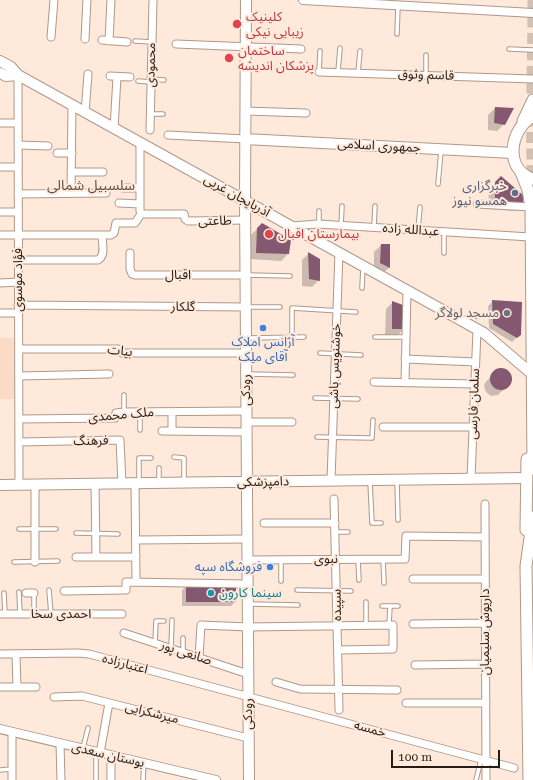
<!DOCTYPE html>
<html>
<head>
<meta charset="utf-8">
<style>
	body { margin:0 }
	#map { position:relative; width:533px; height:780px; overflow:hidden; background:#fee9db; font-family:"Roboto Serif",serif }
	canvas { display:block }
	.scale { position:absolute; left:391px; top:750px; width:109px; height:18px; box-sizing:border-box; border:2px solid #251c16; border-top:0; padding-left:5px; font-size:12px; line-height:14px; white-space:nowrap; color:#251c16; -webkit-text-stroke:3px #fee9db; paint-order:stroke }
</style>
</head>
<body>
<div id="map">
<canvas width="533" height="780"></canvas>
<div class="scale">100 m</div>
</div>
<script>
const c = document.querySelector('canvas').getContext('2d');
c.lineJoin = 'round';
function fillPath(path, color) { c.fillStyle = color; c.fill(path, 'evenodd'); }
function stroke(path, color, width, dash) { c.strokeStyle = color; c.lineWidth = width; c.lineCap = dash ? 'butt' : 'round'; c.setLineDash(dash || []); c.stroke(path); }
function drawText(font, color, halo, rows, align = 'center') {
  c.font = font + ' "Roboto Serif","Noto Sans Arabic",serif'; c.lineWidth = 4; c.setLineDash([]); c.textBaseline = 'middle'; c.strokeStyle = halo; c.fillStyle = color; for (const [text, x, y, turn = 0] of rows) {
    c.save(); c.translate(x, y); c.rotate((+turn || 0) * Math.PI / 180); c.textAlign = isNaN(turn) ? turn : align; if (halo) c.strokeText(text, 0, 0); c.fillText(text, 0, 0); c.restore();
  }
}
fillPath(new Path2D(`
	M0,338H15V399H0Z`), '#fcdbc6');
fillPath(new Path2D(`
	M495,108L504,124L497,131L488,130V115Z
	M501,177L522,204L515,211L488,209L489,190Z
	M262,224L288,254L281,261L250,259V236Z
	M381,245H389V268L382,274L374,270V252Z
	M308,254L319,280L312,287L302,286V260Z
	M493,301L520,334L512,342L489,328L488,306Z
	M393,302L404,329L397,336H385L386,309Z
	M502,369L508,372L511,380L508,386L500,393L498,395L491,396L486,392L484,386L485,383L496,371Z
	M187,586L235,602L231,606H182V590Z`), '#0003');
fillPath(new Path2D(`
	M495,107L514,108L505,125L494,123Z
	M501,176L523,195V205L495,203V182Z
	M262,223L291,240L289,254L256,253L257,228Z
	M381,244H390V268L380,263Z
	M308,252L320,259V281L309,279Z
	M492,300L522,302L521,335L517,338L493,324Z
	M392,301L403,305L405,308V329H392Z
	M490 379a11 11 0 1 1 22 0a11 11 0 1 1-22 0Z
	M186,585H236V602H186Z`), '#845870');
stroke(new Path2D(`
	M533,0C533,65 530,131 533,196`), '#d3c0b4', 11, [11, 5.5]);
const service = new Path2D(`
	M397,34L398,6
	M135,41L152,42
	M509,49L533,50
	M319,72L320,51
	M338,72L340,48
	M358,73L360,51
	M426,76V55
	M151,79L164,80
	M138,81L151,82
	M150,114H163
	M438,184L441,151
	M319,224V211
	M341,226L342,206
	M374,227L375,206
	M418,230L420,207
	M444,253V232
	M247,275L290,276
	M362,288L363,267
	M247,307H280
	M292,337V308L356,312
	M375,337H406
	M248,338L304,337
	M320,353L361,355
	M248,374L293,375
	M124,395V412
	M315,398L358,399
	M140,412V430
	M317,437L372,438L373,420
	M174,457L184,458V480
	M159,481V468
	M370,481L372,523H381
	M397,481L398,520
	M139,483V458H151
	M19,529H56
	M335,532H348
	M76,533L118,534
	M358,559L359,580
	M383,559L384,583
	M281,560V581
	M14,562L58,561
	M49,590L51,614
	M297,590L351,591
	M19,592L20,614
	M4,593L5,614
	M366,602V625
	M249,604L298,605
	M382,606H398
	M34,614V593
	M389,625L390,606
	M155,643L156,621H164
	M171,648L172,620
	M183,652V638
	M83,748L88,728
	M0,770L12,769
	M96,780V752
	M143,780L144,763
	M476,780L481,760`);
const minor = new Path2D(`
	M51,37L54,0
	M85,39L87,0
	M102,40L127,42
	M109,41L111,0
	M176,44L301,49
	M319,72L533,79
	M18,75L19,485
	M110,76L130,77
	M245,111L306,113
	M85,113L88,74
	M0,123H18
	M114,129L117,77
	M150,130L153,0
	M168,135L245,139
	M140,143V211L141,214
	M18,145L48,146
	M57,153H72
	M0,167H18
	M71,172H103
	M123,188H140
	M71,193L72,105
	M18,194L106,193
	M119,203L140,204
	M477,204L531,207
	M0,212H18
	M141,214H184L185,219L188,221L245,220
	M292,226L318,224L530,237
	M0,235H111L114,233L116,223H135L141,214
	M130,253V269L132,274L135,275H245
	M18,260H98C106,256 102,243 102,235
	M0,283L18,282
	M18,305L246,307
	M0,313H18
	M19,349H118L122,353H246
	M405,359L475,362
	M19,376L109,374
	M374,382L475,384
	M405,383L407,291
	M172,412V431
	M19,419L115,418L116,413L124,412L246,411
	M246,422H292
	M383,427H473
	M162,431L246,432
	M19,442L120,440L122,484
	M471,479L477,330
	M331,480L339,252
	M135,483L136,582
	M95,484L96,557
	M35,485V562
	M334,499L339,710
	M485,504L486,780
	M264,523H335
	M136,540L247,539
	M76,557H136
	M247,560L405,559L406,536L485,537
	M413,579H485
	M64,591L126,590V582L247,584
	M26,593H34
	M0,614H122
	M413,624L485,623
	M124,633L248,674
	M0,654L78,653L89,654L514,768
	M16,654L17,687
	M199,658L201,625L248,627L393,625V649L338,650
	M415,665L485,664
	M276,682L300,689L397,690
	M1,687H36
	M54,697L82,696L248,738
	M406,703H486
	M12,732V780
	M60,743L61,780
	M100,753L109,703
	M111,780V755`);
const tertiary = new Path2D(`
	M303,0L533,13
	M0,729L216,780`);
const secondary = new Path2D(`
	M246,0L245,201L249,780
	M0,61L11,67L18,75L484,333L532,374
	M0,73L6,76L18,75
	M245,139L513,153
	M0,485L526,478`);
const primary = new Path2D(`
	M533,116C510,129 503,169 533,179
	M523,121L533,100
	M521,172L528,190L531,207L533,469
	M526,530L527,459
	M529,780L526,566L533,517`);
stroke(service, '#b09888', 5.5);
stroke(minor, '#b09888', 9);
stroke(tertiary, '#b09888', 10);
stroke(secondary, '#b09888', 12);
stroke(primary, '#b09888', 13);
stroke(service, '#fff', 3.5);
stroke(minor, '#fff', 7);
stroke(tertiary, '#fff', 8);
stroke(secondary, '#fff', 10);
stroke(primary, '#fff', 11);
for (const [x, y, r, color] of [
	[237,24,5,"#e0444e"],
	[229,58,5,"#e0444e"],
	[515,193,4,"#5c6f8a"],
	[269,234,5,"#e0444e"],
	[507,313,4,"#6b7280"],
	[263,328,4,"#3f7fe0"],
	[270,567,4,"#3f7fe0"],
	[211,593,4,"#0f9aa8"]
]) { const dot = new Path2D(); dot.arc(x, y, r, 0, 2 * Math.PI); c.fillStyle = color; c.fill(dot); stroke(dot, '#fee9db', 1.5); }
drawText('13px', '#be3a42', '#fee9db', [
	["کلینیک",246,17],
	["زیبایی نیکی",246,32],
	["ساختمان",238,51],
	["پزشکان اندیشه",238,66],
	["بیمارستان اقبال",278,234]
], 'left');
drawText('13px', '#251c16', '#fee9db', [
	["محمودی",151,65,-89],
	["قاسم وثوق",426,75,2],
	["جمهوری اسلامی",379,146,3],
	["آذربایجان غربی",237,196,29],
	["طاعتی",215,221,-1],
	["عبدالله زاده",411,230,4],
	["اقبال",178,275],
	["فؤاد موسوی",18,280,-90],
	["گلکار",183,307,1],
	["بیات",120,351,7],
	["خوشنویس باشی",335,366,-88],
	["رودکی",246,390,-90],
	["سلمان فارسی",474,404,-88],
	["ملک محمدی",121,415,-5],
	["فرهنگ",91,441,-1],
	["دامپزشکی",263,482,-1],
	["نبوی",326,559],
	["سپیده",337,605,-91],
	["احمدی سخا",61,614],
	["داریوش سلیمیان",485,632,-90],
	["صانعی پور",186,653,18],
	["اعتبارزاده",125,664,15],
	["میرشکرایی",152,713,14],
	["رودکی",248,714,-90],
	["خمسه",370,729,15],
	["بوستان سعدی",108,755,13]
]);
drawText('13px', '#4e5e75', '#fee9db', [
	["خبرگزاری",507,186],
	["همسو نیوز",507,201]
], 'right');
drawText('13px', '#5b616d', '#fee9db', [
	["مسجد لولاگر",499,313]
], 'right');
drawText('13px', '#366cbe', '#fee9db', [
	["آژانس املاک",263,342],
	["آقای ملِک",263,357],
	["فروشگاه سپه",262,567,"right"]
]);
drawText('13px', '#0d838f', '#fee9db', [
	["سینما کارون",219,593]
], 'left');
drawText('14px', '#634e40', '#fee9db', [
	["سلسبیل شمالی",91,186]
]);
</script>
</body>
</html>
